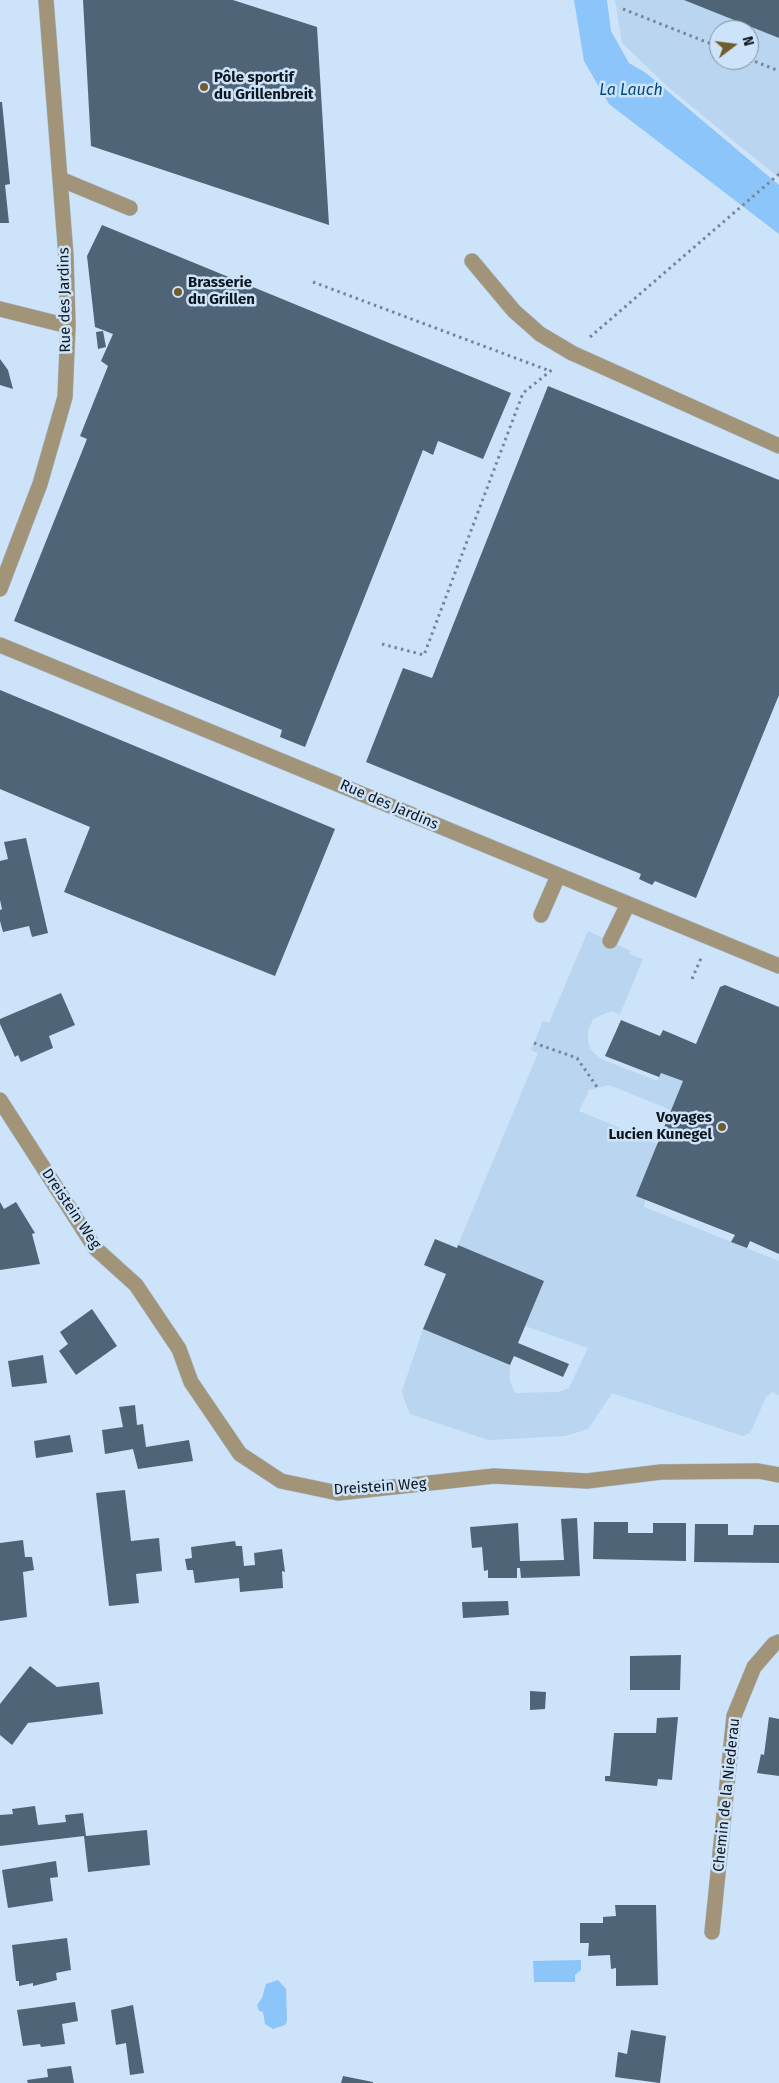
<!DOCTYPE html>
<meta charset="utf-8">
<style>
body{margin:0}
#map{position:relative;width:779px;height:2083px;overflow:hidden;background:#cce3f9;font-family:"Fira Sans",sans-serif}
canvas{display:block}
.north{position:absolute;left:709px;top:20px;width:50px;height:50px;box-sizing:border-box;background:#cce3f9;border:1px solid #8091a1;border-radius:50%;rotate:75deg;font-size:14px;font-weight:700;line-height:20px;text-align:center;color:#0e161e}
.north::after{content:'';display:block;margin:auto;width:18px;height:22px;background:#735c2c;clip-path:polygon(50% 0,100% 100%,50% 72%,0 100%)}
</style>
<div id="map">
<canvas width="779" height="2083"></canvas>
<div class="north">N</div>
</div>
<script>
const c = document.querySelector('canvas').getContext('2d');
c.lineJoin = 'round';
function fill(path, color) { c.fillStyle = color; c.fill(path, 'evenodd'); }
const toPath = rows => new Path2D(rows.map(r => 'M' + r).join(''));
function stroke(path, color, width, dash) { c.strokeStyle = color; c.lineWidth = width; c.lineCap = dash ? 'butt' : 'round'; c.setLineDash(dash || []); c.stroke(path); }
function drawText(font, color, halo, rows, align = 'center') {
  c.font = font + ' "Fira Sans",sans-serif'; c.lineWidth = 5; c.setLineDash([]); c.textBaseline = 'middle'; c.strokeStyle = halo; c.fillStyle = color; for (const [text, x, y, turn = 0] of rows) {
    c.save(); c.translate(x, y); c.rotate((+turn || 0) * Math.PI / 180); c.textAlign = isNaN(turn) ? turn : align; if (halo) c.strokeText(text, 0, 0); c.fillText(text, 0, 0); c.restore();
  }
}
fill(toPath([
 [615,0,779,0,779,178,668,87,622,43],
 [719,30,749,30,749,60,719,60],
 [588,931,631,951,629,954,643,959,620,1014,611,1011,593,1019,588,1031,588,1042,591,1050,601,1059,657,1081,661,1073,683,1081,671,1110,609,1085,589,1090,579,1111,658,1144,644,1207,779,1261,779,1395,772,1392,766,1397,750,1433,743,1436,612,1393,588,1429,565,1436,489,1440,410,1414,404,1399,402,1391,423,1329,510,1365,510,1381,515,1393,559,1392,569,1388,588,1348,525,1326,544,1281,458,1245,538,1053,531,1050,543,1021,549,1023]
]), '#b9d5ef');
fill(toPath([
 [574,0,607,0,611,31,629,63,646,73,779,185,779,234,609,104,584,61],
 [581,1960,581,1970,575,1975,575,1982,534,1982,533,1961],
 [278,1980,286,1989,287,2021,285,2025,273,2029,265,2024,263,2012,259,2011,257,2005,262,1998,266,1984]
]), '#8cc5fa');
fill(toPath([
 [83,0,233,0,317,27,329,225,91,146],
 [684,0,779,0,779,38],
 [0,102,2,102,10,184,5,185,9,223,0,223],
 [102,225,511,393,483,459,438,441,433,455,423,450,305,747,280,737,282,730,14,621,87,439,80,436,108,366,101,361,113,334,95,327,87,256],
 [103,331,106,347,98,349,96,332],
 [0,359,8,370,13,389,0,385],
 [548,386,779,480,779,695,696,898,655,881,652,885,639,879,641,874,366,762,403,668,432,678],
 [0,690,335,829,275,976,64,892,90,827,0,789],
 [26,838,48,933,32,937,29,926,3,932,0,921,0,910,2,909,0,900,0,861,8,859,4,842],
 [725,985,779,1007,779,1254,750,1241,747,1248,731,1242,735,1235,636,1196,683,1081,661,1073,659,1077,605,1056,621,1020,660,1036,663,1030,696,1044,720,987],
 [61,993,75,1025,49,1036,53,1048,21,1062,18,1055,15,1057,0,1024,0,1019],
 [0,1202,4,1209,16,1202,35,1233,32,1234,40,1264,0,1270],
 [435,1239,457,1248,458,1245,544,1281,518,1343,569,1364,563,1377,514,1356,510,1365,423,1329,446,1274,424,1265],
 [92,1309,117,1346,76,1375,59,1351,68,1344,60,1332],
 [43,1355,47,1383,12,1387,8,1361],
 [135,1405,137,1425,143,1424,146,1447,189,1440,193,1461,138,1469,133,1449,105,1454,102,1430,123,1427,119,1407],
 [70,1435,73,1452,36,1458,34,1441],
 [125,1490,131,1541,159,1538,162,1571,136,1574,139,1603,109,1606,96,1493],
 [577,1518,580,1576,521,1578,520,1568,517,1568,517,1578,488,1578,488,1570,484,1571,482,1547,472,1548,470,1527,518,1523,520,1561,564,1560,561,1519],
 [594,1522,628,1522,628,1533,653,1533,653,1523,686,1523,686,1561,593,1559],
 [695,1524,728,1524,728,1535,753,1535,754,1525,779,1525,779,1563,694,1562],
 [23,1540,25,1557,32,1557,34,1570,23,1572,27,1617,0,1621,0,1543],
 [235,1541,236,1546,242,1546,244,1566,255,1565,254,1553,282,1549,285,1572,282,1571,283,1588,240,1592,239,1578,195,1583,193,1570,187,1570,185,1559,192,1558,191,1547],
 [508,1601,509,1615,463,1618,462,1602],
 [681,1655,680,1690,630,1690,630,1656],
 [30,1666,57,1687,99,1682,103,1714,28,1723,12,1745,0,1735,0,1704],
 [530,1691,546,1692,545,1709,530,1710],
 [678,1717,672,1780,658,1779,657,1786,605,1781,605,1776,610,1776,614,1733,656,1733,657,1718],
 [769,1717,779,1719,779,1776,757,1773,761,1754,764,1755],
 [35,1806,38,1825,66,1822,65,1815,83,1813,86,1836,147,1830,150,1865,88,1872,84,1836,0,1846,0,1815,13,1814,12,1809],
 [56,1861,58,1877,50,1878,53,1901,8,1908,2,1870],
 [615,1905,656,1905,658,1985,616,1986,616,1968,611,1969,610,1955,588,1956,589,1943,580,1943,580,1923,603,1923,603,1917,616,1916],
 [67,1938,71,1970,56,1973,57,1980,33,1986,33,1983,19,1986,19,1981,16,1981,12,1945],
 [75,2002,78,2021,62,2024,65,2044,41,2047,40,2044,23,2046,17,2010],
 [133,2005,144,2073,130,2075,126,2043,116,2045,111,2010],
 [631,2030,666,2036,660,2083,615,2077,618,2052,627,2054],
 [71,2066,74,2083,28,2083,27,2080,48,2077,47,2069],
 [343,2076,373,2082,373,2083,341,2083]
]), '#506477');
const minor = toPath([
 [60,179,130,208],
 [472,261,514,311,540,334,572,353,779,446],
 [0,309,68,326],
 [0,589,40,484,65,397,68,326,66,256,46,0],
 [0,645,779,966],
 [541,915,558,876],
 [610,941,628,904],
 [0,1100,95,1248,136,1285,179,1349,191,1382,240,1454,281,1481,338,1493,494,1476,587,1481,661,1472,758,1471,779,1475],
 [712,1932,734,1716,754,1667,774,1644,779,1642]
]);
stroke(minor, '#aabed2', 16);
stroke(toPath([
 [623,9,719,47],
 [749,59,779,71],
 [313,282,550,371],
 [590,337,779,174],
 [382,644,424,655,523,393,553,369],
 [692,979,701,958],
 [534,1043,577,1058,597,1087]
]), '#768696', 3, [2.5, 4]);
stroke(minor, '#a29478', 15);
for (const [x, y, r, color] of [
 [204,87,5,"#735c2c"],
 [178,292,5,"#735c2c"],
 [722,1127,5,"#735c2c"]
]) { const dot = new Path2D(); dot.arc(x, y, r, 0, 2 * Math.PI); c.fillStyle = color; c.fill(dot); stroke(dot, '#cce3f9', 2); }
drawText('bold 15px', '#0e161e', '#cce3f9', [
 ["Pôle sportif",214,78],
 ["du Grillenbreit",214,95],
 ["Brasserie",188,283],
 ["du Grillen",188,300],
 ["Voyages",712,1118,"right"],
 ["Lucien Kunegel",712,1135,"right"]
], 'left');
drawText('15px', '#0e161e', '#cce3f9', [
 ["Rue des Jardins",65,300,-91],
 ["Rue des Jardins",389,805,23],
 ["Dreistein Weg",71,1209,56],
 ["Dreistein Weg",380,1487,-4],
 ["Chemin de la Niederau",727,1795,-84]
]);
drawText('italic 16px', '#024877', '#cce3f9', [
 ["La Lauch",631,91]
]);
</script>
